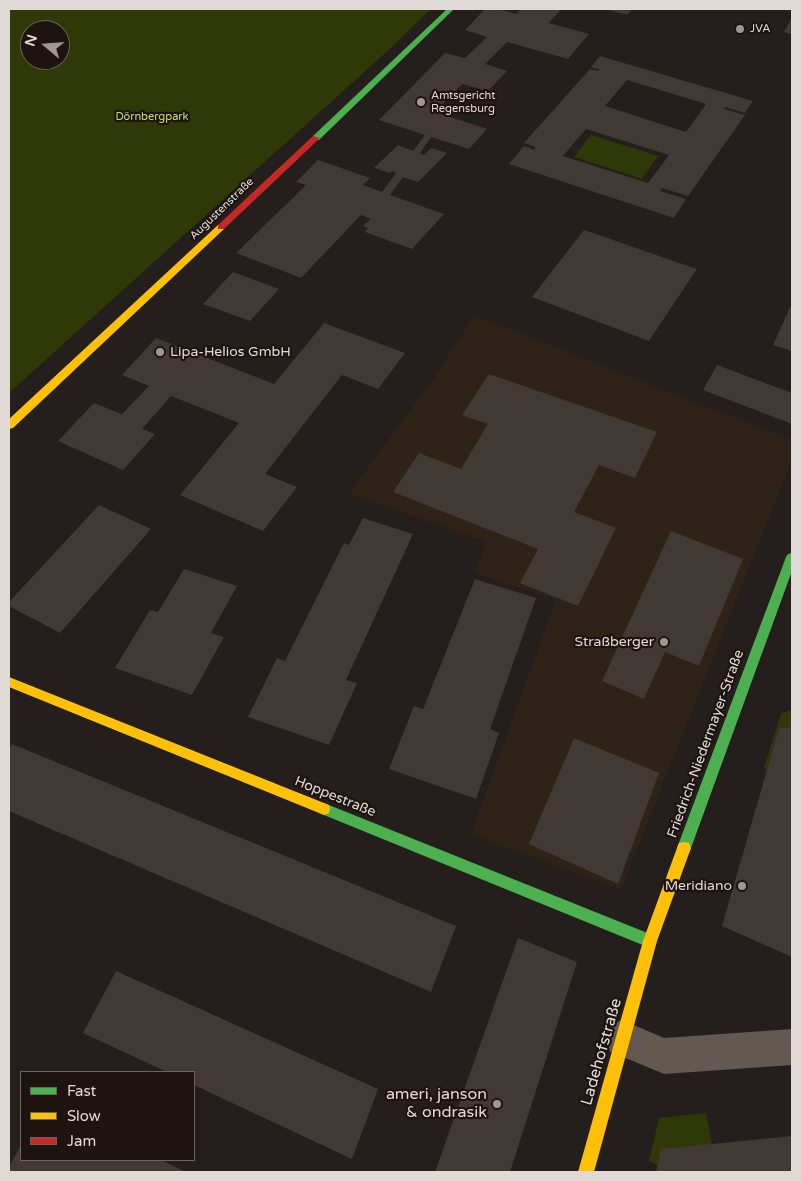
<!DOCTYPE html>
<meta charset="utf-8">
<style>
body{margin:0}
#map{position:relative;width:801px;height:1181px;overflow:hidden;background:#241e1c;font-family:"Varela Round",sans-serif}
canvas{display:block}
.frame{position:absolute;inset:0;border:10px solid #e0d9d5;pointer-events:none}
.legend{position:absolute;left:20px;top:1071px;width:175px;height:90px;box-sizing:border-box;background:#1d130f;border:1px solid #6b625e;margin:0;padding:6px 9px;list-style:none;font-size:15px;color:#e0d9d5}
.legend li{display:flex;align-items:center;gap:10px;height:25px}
.legend b{width:25px;border:1px solid #6b625e}
.north{position:absolute;left:20px;top:20px;width:50px;height:50px;box-sizing:border-box;background:#1d130f;border:1px solid #6b625e;border-radius:50%;rotate:288deg;font-size:14px;font-weight:700;line-height:20px;text-align:center;color:#e0d9d5}
.north::after{content:'';display:block;margin:auto;width:18px;height:22px;background:#9e9894;clip-path:polygon(50% 0,100% 100%,50% 72%,0 100%)}
</style>
<div id="map">
<canvas width="801" height="1181"></canvas>
<div class="frame"></div>
<ul class="legend">
<li><b style="height:6px;background:#4caf50"></b>Fast</li>
<li><b style="height:6px;background:#ffc107"></b>Slow</li>
<li><b style="height:6px;background:#c62828"></b>Jam</li>
</ul>
<div class="north">N</div>
</div>
<script>
const c = document.querySelector('canvas').getContext('2d');
c.lineJoin = 'round';
function fill(path, color) { c.fillStyle = color; c.fill(path, 'evenodd'); }
const toPath = rows => new Path2D(rows.map(r => 'M' + r).join(''));
function stroke(path, color, width, dash) { c.strokeStyle = color; c.lineWidth = width; c.lineCap = dash ? 'butt' : 'round'; c.setLineDash(dash || []); c.stroke(path); }
function drawText(font, color, halo, rows, align = 'center') {
  c.font = font + ' "Varela Round",sans-serif'; c.lineWidth = 4.5; c.setLineDash([]); c.textBaseline = 'middle'; c.strokeStyle = halo; c.fillStyle = color; for (const [text, x, y, turn = 0] of rows) {
    c.save(); c.translate(x, y); c.rotate((+turn || 0) * Math.PI / 180); c.textAlign = isNaN(turn) ? turn : align; if (halo) c.strokeText(text, 0, 0); c.fillText(text, 0, 0); c.restore();
  }
}
fill(toPath([
 [474,315,792,440,792,459,621,890,471,834,556,599,474,573,487,542,349,493,435,377]
]), '#2f2318');
fill(toPath([
 [9,9,431,9,393,46,9,393],
 [30,30,60,30,60,60,30,60],
 [591,135,658,156,642,179,574,157],
 [792,709,792,727,779,728,767,769,764,768,781,714],
 [706,1113,712,1144,658,1165,649,1161,659,1118]
]), '#2f3907');
fill(toPath([
 [485,9,498,9,516,14,521,9,561,9,549,23,589,34,568,59,507,42,485,64,507,71,488,91,462,84,435,112,487,129,469,149,431,137,420,153,424,155,431,148,447,153,418,182,403,177,390,195,444,214,412,249,365,232,368,228,363,226,371,219,361,215,301,278,236,253,306,185,296,182,318,160,370,178,363,185,382,192,396,173,392,171,390,173,374,168,398,145,413,151,425,135,379,120,445,53,465,58,487,37,465,30],
 [605,9,632,9,627,15],
 [792,15,792,34,784,32,789,23],
 [600,56,753,101,745,113,725,107,724,109,745,115,688,196,662,188,660,191,686,199,674,218,509,164,524,146,534,150,536,147,524,143,590,69,598,71,600,70,591,67],
 [627,80,706,104,686,132,605,106],
 [586,129,669,155,648,183,563,156],
 [584,230,697,269,649,341,532,297],
 [233,272,279,289,250,321,203,304],
 [792,303,792,351,773,345],
 [324,323,405,353,378,389,342,375,265,474,297,487,263,531,180,495,239,423,171,396,142,429,155,434,123,470,58,441,94,403,122,414,149,386,122,375,156,338,274,384],
 [717,365,792,393,792,424,703,390],
 [489,374,657,432,635,478,599,465,574,512,616,528,578,606,520,583,538,549,393,492,419,453,461,469,488,424,462,415],
 [99,505,151,529,60,633,9,606,9,602],
 [363,518,413,534,346,680,357,683,329,745,248,717,277,658,285,661,344,543,349,545],
 [671,531,743,559,699,666,665,652,644,699,602,681],
 [184,569,237,586,211,633,224,637,192,695,115,668,150,610,158,612],
 [475,579,536,598,490,729,499,733,476,799,389,769,414,706,423,709],
 [792,727,792,957,722,926,779,728],
 [574,738,659,773,618,884,529,844],
 [12,744,456,926,431,992,9,811,9,749],
 [518,938,577,962,510,1172,435,1172],
 [116,971,378,1089,352,1159,194,1085,194,1072,167,1072,83,1033],
 [792,1136,792,1172,656,1172,661,1149],
 [21,1145,21,1160,161,1160,186,1172,9,1172,9,1167]
]), '#403934');
fill(toPath([
 [622,1020,664,1038,792,1029,792,1065,664,1074,609,1051,604,1038,609,1025,622,1020]
]), '#645852');
fill(toPath([
 [447,9,454,9,319,140,313,140,313,136,447,9],
 [792,553,792,571,691,848,689,853,684,854,679,853,677,848,786,557,788,554,792,553],
 [324,803,655,936,657,941,655,946,650,948,319,813,318,809,319,805,324,803]
]), '#4caf50');
fill(toPath([
 [221,224,224,225,224,229,13,428,9,429,9,419,218,225,221,224],
 [9,677,329,805,330,809,329,813,324,815,9,687,9,677],
 [684,842,689,843,691,848,657,941,594,1172,578,1172,643,941,677,848,679,843,684,842]
]), '#ffc107');
fill(toPath([
 [313,136,320,138,224,229,218,229,218,225,313,136]
]), '#c62828');
for (const [x, y, r, color] of [
 [740,29,5,"#9e9894"],
 [421,102,5,"#9e9894"],
 [160,352,5,"#9e9894"],
 [664,642,5,"#9e9894"],
 [742,886,5,"#9e9894"],
 [497,1104,5,"#9e9894"]
]) { const dot = new Path2D(); dot.arc(x, y, r, 0, 2 * Math.PI); c.fillStyle = color; c.fill(dot); stroke(dot, '#1d130f', 2); }
drawText('11px', '#e0d9d5', '#1d130f', [
 ["JVA",750,29],
 ["Amtsgericht",431,96],
 ["Regensburg",431,109]
], 'left');
drawText('11px', '#c1e262', '#1d130f', [
 ["Dörnbergpark",152,117]
]);
drawText('11px', '#e0d9d5', '#1d130f', [
 ["Augustenstraße",222,209,-44]
]);
drawText('14px', '#e0d9d5', '#1d130f', [
 ["Lipa-Helios GmbH",170,352,"left"],
 ["Straßberger",654,642],
 ["Meridiano",732,886]
], 'right');
drawText('14px', '#e0d9d5', '#1d130f', [
 ["Friedrich-Niedermayer-Straße",706,744,-70],
 ["Hoppestraße",335,797,22]
]);
drawText('16px', '#e0d9d5', '#1d130f', [
 ["Ladehofstraße",602,1052,-74]
]);
drawText('16px', '#e0d9d5', '#1d130f', [
 ["ameri, janson",487,1095],
 ["& ondrasik",487,1113]
], 'right');
</script>
